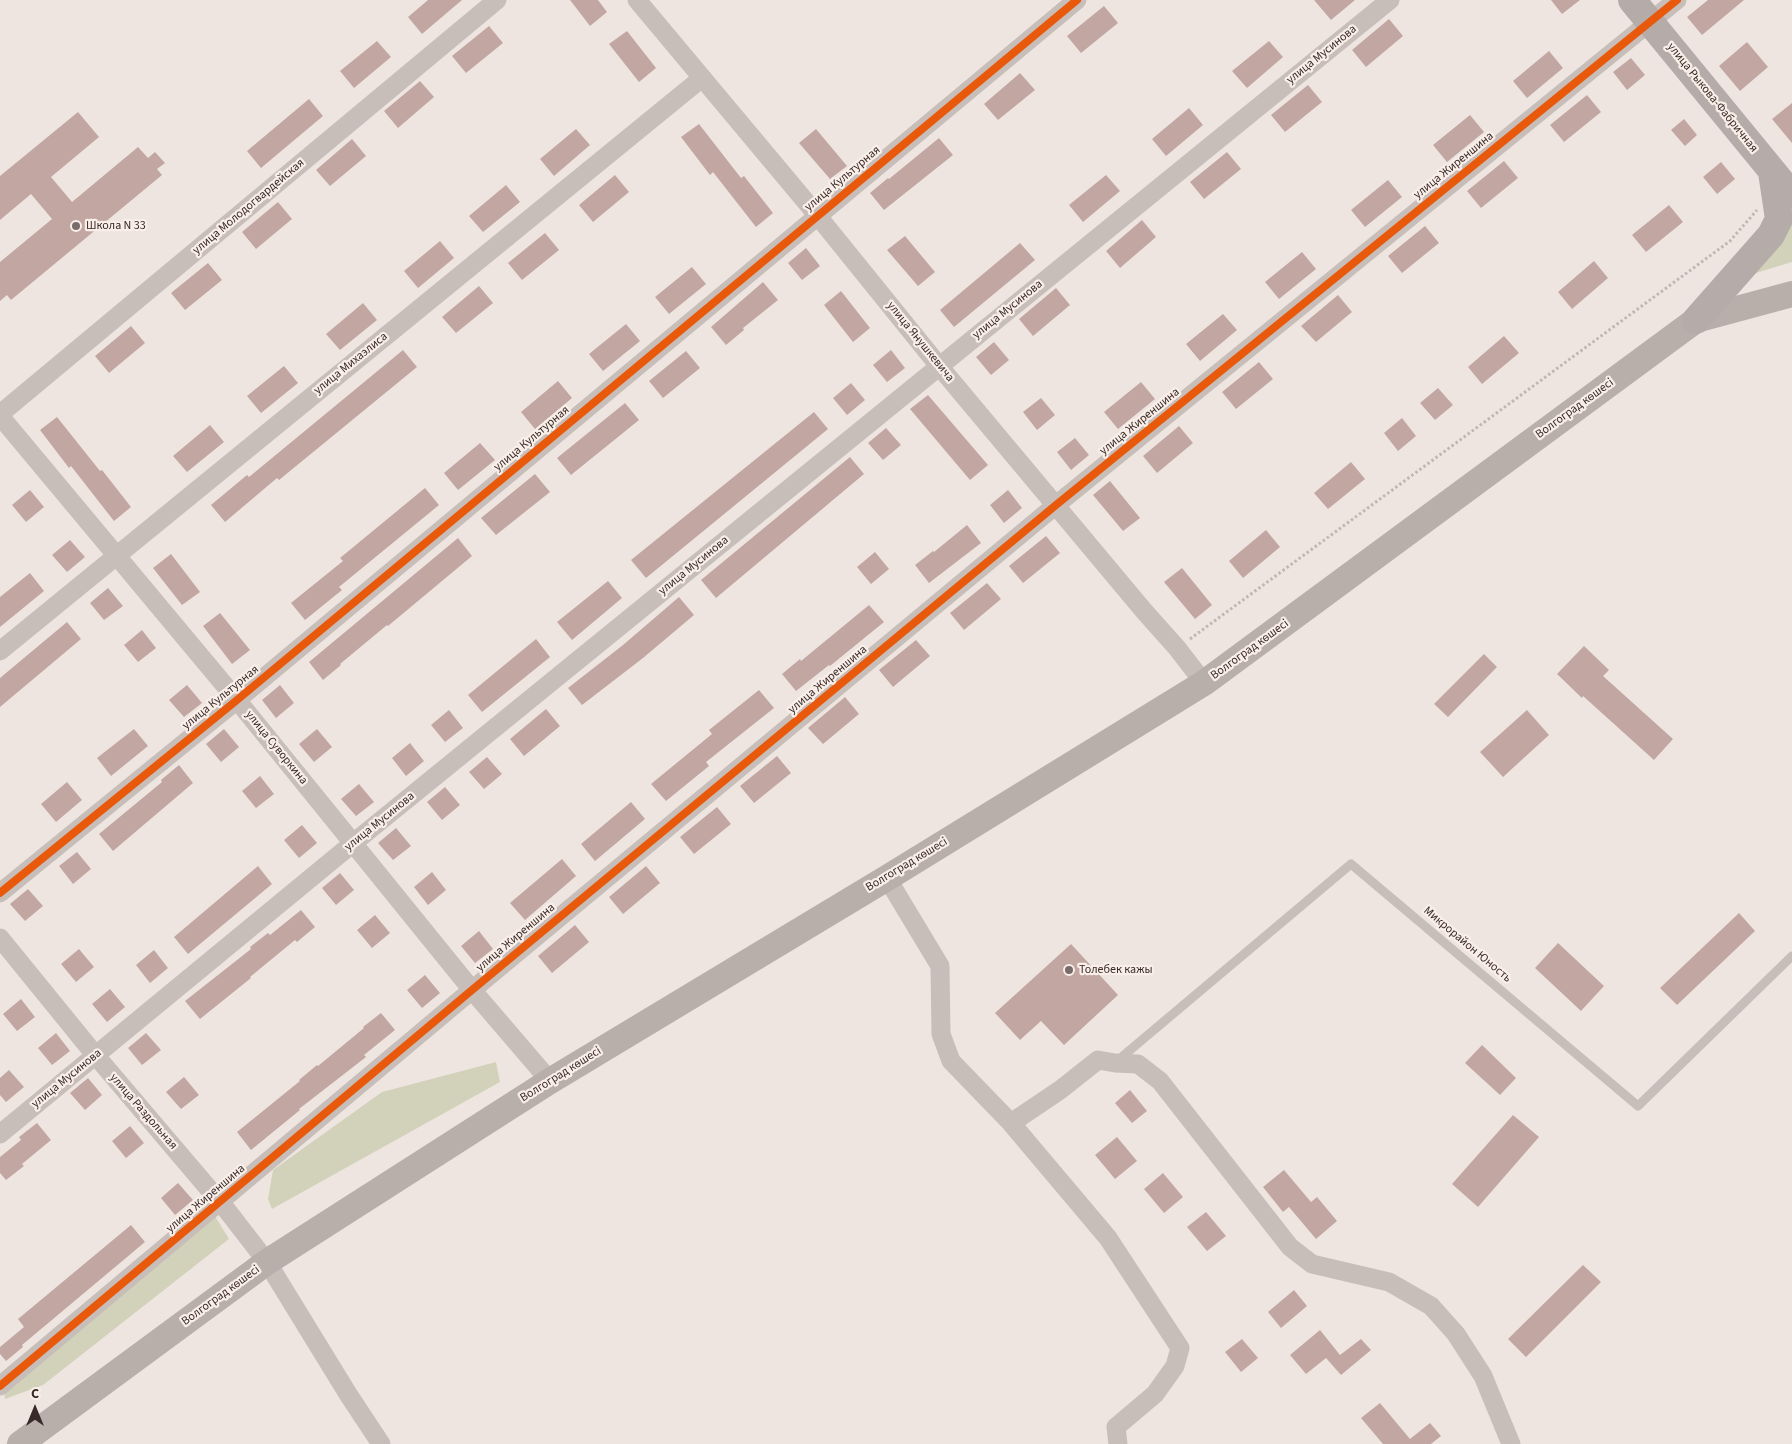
<!DOCTYPE html>
<meta charset="utf-8">
<style>
body{margin:0}
#map{position:relative;width:1792px;height:1444px;overflow:hidden;background:#eee5e1;font-family:"Source Sans 3",sans-serif}
canvas{display:block}
.north{position:absolute;left:10px;top:1384px;width:50px;height:50px;-webkit-text-stroke:4px #faefe8;paint-order:stroke;rotate:0deg;font-size:14px;font-weight:700;line-height:20px;text-align:center;color:#382a28}
.north::after{content:'';display:block;margin:auto;width:18px;height:22px;background:#382a28;clip-path:polygon(50% 0,100% 100%,50% 72%,0 100%)}
</style>
<div id="map">
<canvas width="1792" height="1444"></canvas>
<div class="north">С</div>
</div>
<script>
const c = document.querySelector('canvas').getContext('2d');
c.lineJoin = 'round';
function fill(path, color) { c.fillStyle = color; c.fill(path, 'evenodd'); }
const toPath = rows => new Path2D(rows.map(r => 'M' + r).join(''));
function stroke(path, color, width, dash) { c.strokeStyle = color; c.lineWidth = width; c.lineCap = dash ? 'butt' : 'round'; c.setLineDash(dash || []); c.stroke(path); }
function drawText(font, color, halo, rows, align = 'center') {
  c.font = font + ' "Source Sans 3",sans-serif'; c.lineWidth = 4.5; c.setLineDash([]); c.textBaseline = 'middle'; c.strokeStyle = halo; c.fillStyle = color; for (const [text, x, y, turn = 0] of rows) {
    c.save(); c.translate(x, y); c.rotate((+turn || 0) * Math.PI / 180); c.textAlign = isNaN(turn) ? turn : align; if (halo) c.strokeText(text, 0, 0); c.fillText(text, 0, 0); c.restore();
  }
}
fill(toPath([
 [1792,216,1792,262,1743,277],
 [496,1062,500,1082,272,1209,268,1199,273,1170,382,1092],
 [213,1213,229,1239,43,1385,5,1399,4,1387]
]), '#d2d2ba');
fill(toPath([
 [428,0,462,0,422,34,408,17],
 [570,0,598,0,607,12,590,26],
 [1314,0,1355,0,1331,20],
 [1551,0,1580,0,1562,14],
 [1708,0,1744,0,1702,35,1687,17],
 [1104,6,1118,23,1081,53,1067,36],
 [1389,19,1403,36,1366,67,1352,50],
 [489,26,503,43,466,73,452,56],
 [627,31,656,68,639,82,609,44],
 [377,41,391,57,354,88,340,71],
 [1269,41,1283,57,1247,88,1232,71],
 [1747,42,1768,67,1740,91,1719,66],
 [1549,51,1563,68,1527,98,1513,81],
 [1631,58,1645,75,1627,90,1613,72],
 [1020,73,1035,90,998,120,984,104],
 [420,81,434,97,398,128,384,111],
 [1308,85,1322,102,1285,132,1271,115],
 [1587,95,1601,112,1564,142,1550,125],
 [309,99,323,116,261,168,247,151],
 [1792,103,1792,143,1772,119],
 [1189,108,1203,125,1166,156,1152,139],
 [78,112,99,137,51,177,72,202,138,147,148,158,155,152,165,163,157,169,162,175,11,300,7,295,0,301,0,262,52,219,31,194,0,220,0,176],
 [1470,115,1484,132,1447,162,1433,145],
 [1684,119,1697,135,1685,146,1671,130],
 [699,124,741,178,744,176,773,213,756,227,713,172,710,175,681,137],
 [576,129,590,145,554,176,540,159],
 [816,129,847,166,830,179,799,143],
 [939,138,953,155,884,210,870,193,888,178,889,179],
 [352,139,366,156,330,186,316,170],
 [1227,152,1241,169,1204,199,1190,182],
 [1504,161,1518,178,1481,208,1467,191],
 [1721,162,1735,179,1717,194,1703,177],
 [615,175,629,192,593,222,579,205],
 [1106,175,1120,191,1083,222,1069,205],
 [1388,180,1402,197,1365,227,1351,210],
 [506,185,520,202,483,232,469,216],
 [278,202,292,219,256,249,242,232],
 [1669,205,1683,222,1646,252,1632,235],
 [1142,220,1156,237,1120,268,1106,251],
 [1425,226,1439,243,1402,273,1388,256],
 [545,233,559,250,522,280,508,263],
 [905,236,935,272,918,286,887,250],
 [440,241,454,258,418,288,404,271],
 [1020,243,1035,260,954,327,940,310],
 [806,248,820,266,802,280,788,263],
 [1302,252,1316,269,1279,299,1265,282],
 [1594,261,1608,278,1572,309,1558,292],
 [208,263,222,280,185,310,171,293],
 [692,267,706,284,669,314,655,297],
 [763,282,778,300,743,328,744,330,726,345,711,327],
 [479,286,493,303,456,333,442,317],
 [1056,288,1070,305,1033,336,1019,319],
 [841,291,870,328,853,342,824,305],
 [1338,295,1352,312,1316,342,1301,326],
 [363,303,377,320,340,350,326,334],
 [1223,314,1237,330,1200,361,1186,344],
 [626,324,640,341,603,371,589,354],
 [131,326,145,343,109,373,95,356],
 [1504,336,1519,353,1482,384,1468,367],
 [994,342,1009,360,991,375,976,357],
 [403,350,417,367,279,480,277,478,225,522,211,505,247,475,249,477],
 [891,350,905,368,887,382,873,365],
 [686,351,700,368,663,398,649,381],
 [1259,362,1273,379,1236,409,1222,392],
 [284,366,298,383,261,413,247,396],
 [558,381,572,398,535,429,521,412],
 [1141,382,1155,399,1118,429,1104,412],
 [851,383,865,400,847,415,833,398],
 [1438,388,1453,405,1435,420,1420,403],
 [928,395,988,465,970,480,910,409],
 [1041,398,1055,415,1037,430,1023,412],
 [625,403,639,420,571,475,557,458],
 [814,412,828,429,646,578,631,560],
 [57,417,100,471,102,470,131,507,114,521,71,466,69,468,40,430],
 [1402,418,1416,436,1398,451,1384,433],
 [210,425,224,442,187,472,173,456],
 [1179,426,1193,443,1157,473,1143,456],
 [886,428,901,445,883,460,868,443],
 [1075,438,1089,455,1071,470,1057,452],
 [480,443,495,460,458,490,444,473],
 [850,457,864,474,716,598,701,580],
 [1351,462,1365,479,1328,509,1314,493],
 [535,474,550,492,496,535,481,518],
 [1110,481,1140,518,1123,531,1093,495],
 [425,488,439,505,339,587,342,590,305,620,291,603,343,561,340,558],
 [30,490,44,507,26,522,12,505],
 [1008,490,1022,508,1004,523,990,505],
 [967,525,981,543,929,583,915,565,933,551,934,552],
 [1266,530,1280,547,1243,578,1229,561],
 [1046,536,1060,553,1023,583,1009,566],
 [458,538,472,556,388,626,387,625,340,664,341,665,323,680,309,662],
 [70,540,85,557,67,572,52,555],
 [875,552,889,569,871,584,857,567],
 [171,554,200,592,182,605,153,568],
 [1182,568,1212,605,1195,619,1164,582],
 [30,573,44,591,0,627,0,597],
 [608,581,622,598,572,640,557,622],
 [987,583,1001,599,964,630,950,613],
 [108,588,123,606,104,620,90,603],
 [679,597,694,615,643,658,582,705,568,688,623,645],
 [869,605,884,622,830,666,829,665,796,691,782,674,800,659,801,661],
 [220,613,250,650,232,664,203,626],
 [67,622,81,639,0,707,0,678],
 [142,630,156,648,138,662,124,645],
 [536,639,550,657,482,712,468,695],
 [916,640,930,656,893,687,879,670],
 [1584,646,1609,670,1603,676,1673,739,1654,760,1583,696,1582,698,1557,674],
 [1484,654,1497,667,1448,717,1434,704],
 [187,685,202,703,184,717,169,700],
 [280,685,294,703,276,718,262,700],
 [759,690,774,708,706,762,709,766,666,801,651,784,712,734,709,730],
 [845,697,859,714,823,744,808,728],
 [546,709,560,726,524,756,510,739],
 [449,710,463,728,445,742,431,725],
 [1527,710,1549,735,1503,777,1480,752],
 [134,729,148,746,111,776,97,758],
 [224,729,239,747,221,762,206,744],
 [317,729,332,747,314,762,299,744],
 [410,743,424,761,406,776,392,758],
 [777,756,791,773,754,803,740,786],
 [487,757,502,774,484,789,469,772],
 [179,765,193,783,113,851,99,834,162,782,161,780],
 [260,776,274,794,256,808,242,791],
 [67,782,82,800,56,822,41,804],
 [359,784,374,802,356,816,341,799],
 [445,787,460,805,442,820,427,802],
 [631,802,645,819,595,861,581,844],
 [717,807,731,824,694,854,680,837],
 [302,825,317,843,299,858,284,840],
 [396,828,411,846,393,860,378,843],
 [77,852,91,869,73,884,59,866],
 [562,859,576,876,525,920,510,903],
 [258,866,272,884,188,954,174,937],
 [646,866,660,883,623,914,609,897],
 [432,872,446,890,428,905,414,887],
 [340,873,354,890,336,905,322,888],
 [28,889,43,906,25,921,10,904],
 [301,910,315,927,297,942,295,940,250,977,251,978,200,1019,185,1001,251,949,250,947,268,933,270,935],
 [1739,913,1755,931,1677,1005,1660,988],
 [375,915,390,933,372,948,357,930],
 [575,925,589,942,552,973,538,956],
 [479,931,493,949,475,963,461,946],
 [1558,943,1604,986,1581,1011,1535,968],
 [1071,944,1118,995,1064,1045,1041,1021,1020,1040,995,1013],
 [79,949,94,967,76,982,61,964],
 [154,950,168,968,150,983,136,965],
 [425,975,440,993,422,1008,407,990],
 [110,989,125,1007,107,1022,92,1004],
 [21,999,35,1017,17,1031,3,1014],
 [381,1013,395,1030,364,1055,366,1057,299,1109,300,1110,251,1150,237,1132,300,1081,299,1080,317,1065,318,1066,364,1028,363,1027],
 [56,1033,70,1051,52,1065,38,1048],
 [146,1033,161,1050,142,1065,128,1048],
 [1482,1045,1516,1078,1500,1095,1465,1063],
 [9,1070,24,1087,6,1102,0,1095,0,1078],
 [184,1077,199,1095,181,1109,166,1092],
 [88,1078,102,1095,85,1110,70,1093],
 [1130,1090,1147,1111,1132,1123,1115,1103],
 [1513,1115,1539,1137,1478,1207,1452,1184],
 [37,1123,51,1140,22,1164,24,1166,6,1180,0,1173,0,1157,21,1140,19,1137],
 [130,1126,144,1143,126,1158,112,1141],
 [1117,1137,1137,1161,1115,1179,1095,1155],
 [1284,1170,1311,1202,1317,1197,1337,1221,1316,1239,1289,1207,1283,1212,1263,1187],
 [1163,1173,1183,1197,1164,1213,1144,1189],
 [178,1183,193,1200,175,1215,161,1198],
 [1206,1212,1226,1236,1207,1251,1187,1227],
 [131,1225,145,1242,22,1345,23,1347,6,1361,0,1354,0,1347,24,1327,18,1319],
 [1583,1265,1601,1282,1526,1357,1508,1339],
 [1294,1290,1307,1306,1281,1328,1268,1312],
 [1320,1330,1340,1355,1361,1339,1371,1350,1341,1375,1326,1358,1306,1374,1290,1355],
 [1242,1339,1258,1358,1241,1372,1225,1352],
 [1380,1403,1410,1439,1430,1423,1441,1436,1431,1444,1383,1444,1361,1418]
]), '#c2a6a2');
stroke(toPath([
 [1190,639,1730,241,1757,210]
]), '#c0b6b2', 3, [2.5, 2.5]);
stroke(toPath([
 [1117,1061,1351,864,1638,1106,1792,956]
]), '#c7beba', 9);
stroke(toPath([
 [637,0,817,215,939,366,1144,611,1177,648,1204,683],
 [0,414,497,0],
 [0,416,237,700,472,990,550,1081],
 [0,651,702,78],
 [887,878,940,966,941,1034,951,1061,1011,1123,1060,1090,1098,1060,1115,1063,1138,1064,1160,1081,1290,1247,1312,1264,1389,1282,1431,1306,1456,1334,1483,1376,1511,1444],
 [0,893,237,700,1077,0],
 [0,938,96,1056,226,1209,267,1262,348,1394,381,1444],
 [1011,1123,1108,1238,1180,1348,1175,1366,1155,1394,1116,1427,1118,1444],
 [0,1134,352,844,1390,0],
 [0,1386,472,990,1056,505,1677,0]
]), '#c7beba', 19);
stroke(toPath([
 [20,1444,267,1262,550,1081,887,878,1204,683,1696,320,1792,294]
]), '#b8aeaa', 26);
stroke(toPath([
 [1632,0,1792,195],
 [1696,320,1771,235,1779,219,1772,172]
]), '#b5aca9', 28);
stroke(toPath([
 [0,893,237,700,1077,0],
 [0,1386,472,990,1056,505,1677,0]
]), '#e8590c', 8);
for (const [x, y, r, color] of [
 [76,226,5,"#786b69"],
 [1069,970,5,"#786b69"]
]) { const dot = new Path2D(); dot.arc(x, y, r, 0, 2 * Math.PI); c.fillStyle = color; c.fill(dot); stroke(dot, '#faefe8', 2); }
drawText('12px', '#382a28', '#faefe8', [
 ["улица Мусинова",1322,55,-39],
 ["улица Рыкова-Фабричная",1712,98,51],
 ["улица Жиреншина",1454,166,-39],
 ["улица Культурная",843,179,-40],
 ["улица Молодогвардейская",249,207,-40],
 ["улица Мусинова",1008,310,-39],
 ["улица Янушкевича",920,342,51],
 ["улица Михаэлиса",351,364,-39],
 ["Волгоград көшесі",1575,409,-36],
 ["улица Жиреншина",1140,422,-39],
 ["улица Культурная",532,439,-40],
 ["улица Мусинова",694,566,-39],
 ["Волгоград көшесі",1250,650,-36],
 ["улица Жиреншина",828,680,-40],
 ["улица Культурная",221,698,-39],
 ["улица Суворкина",276,748,51],
 ["улица Мусинова",380,822,-39],
 ["Волгоград көшесі",907,865,-31],
 ["улица Жиреншина",516,938,-40],
 ["Микрорайон Юность",1467,945,40],
 ["Волгоград көшесі",561,1075,-32],
 ["улица Мусинова",67,1079,-39],
 ["улица Раздольная",143,1112,49],
 ["улица Жиреншина",206,1199,-40],
 ["Волгоград көшесі",221,1296,-36]
]);
drawText('12px', '#382a28', '#faefe8', [
 ["Школа N 33",86,226],
 ["Толебек кажы",1079,970]
], 'left');
</script>
